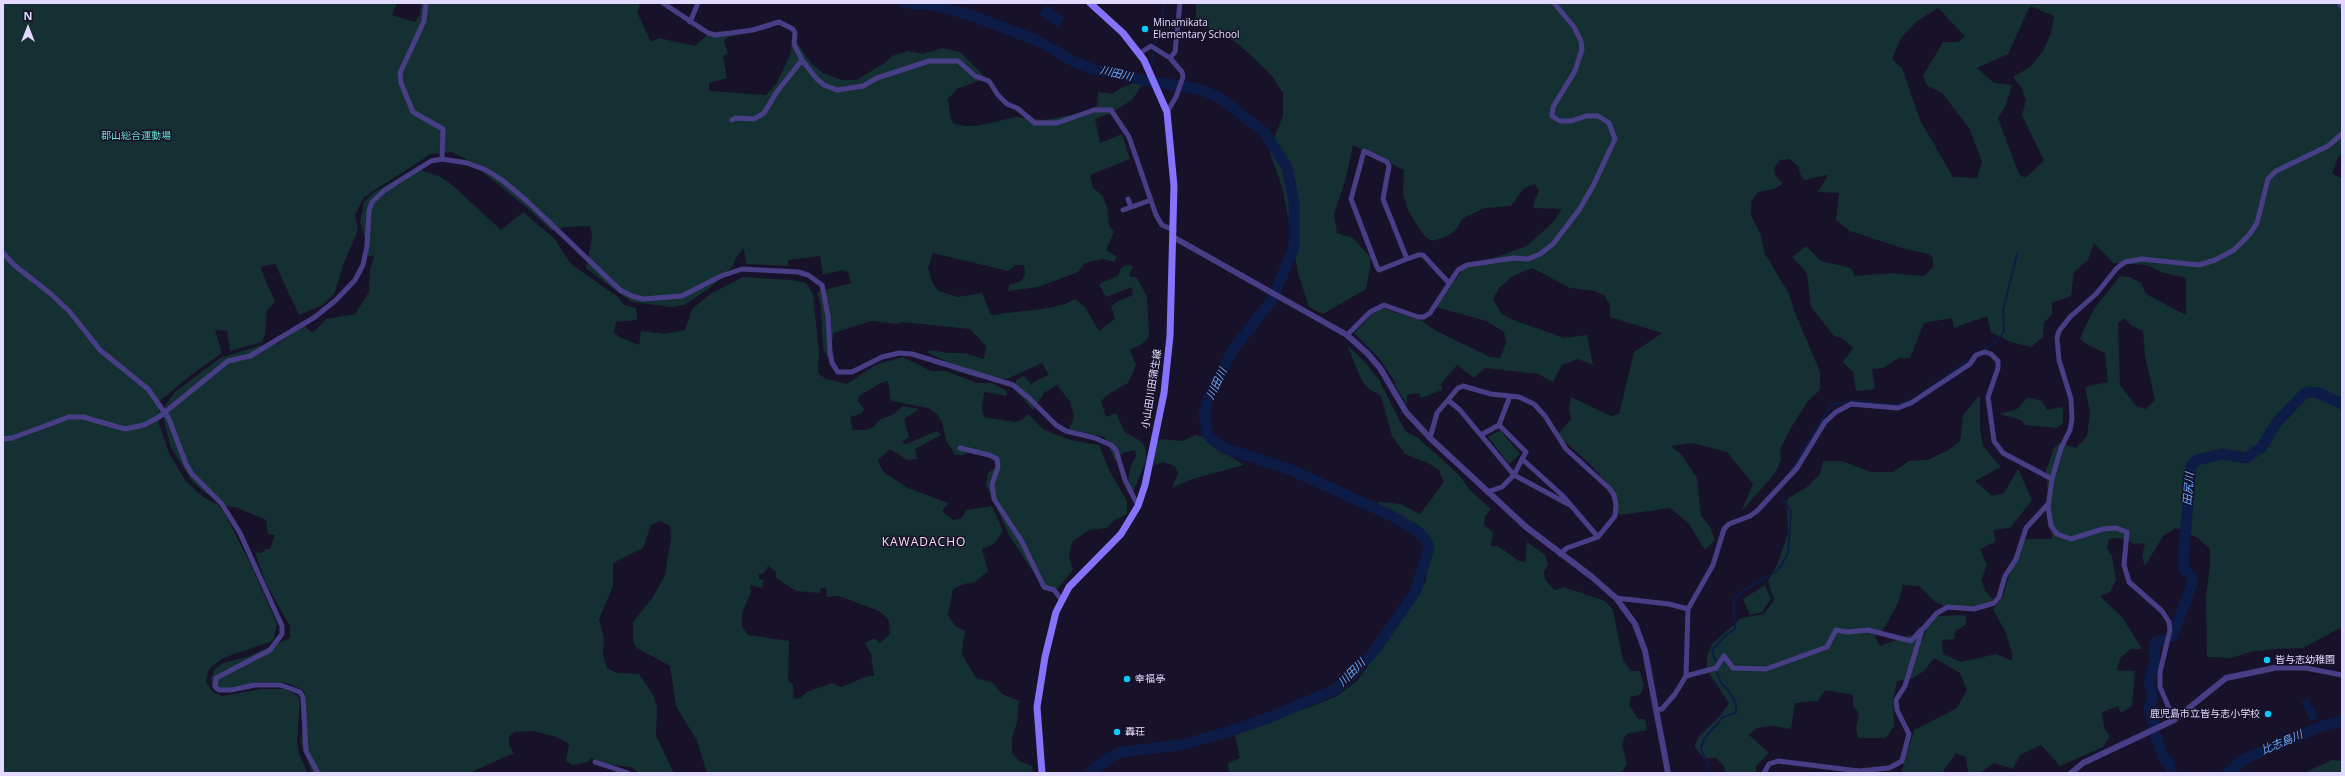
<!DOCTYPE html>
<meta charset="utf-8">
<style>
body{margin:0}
#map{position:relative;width:2345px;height:776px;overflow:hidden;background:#171129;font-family:"Open Sans",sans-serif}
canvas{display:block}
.frame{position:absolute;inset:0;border:4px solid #e2dafe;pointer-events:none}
.north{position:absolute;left:8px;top:8px;width:40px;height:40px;-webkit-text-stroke:3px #171129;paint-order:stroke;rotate:0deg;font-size:11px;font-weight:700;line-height:16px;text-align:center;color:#e2dafe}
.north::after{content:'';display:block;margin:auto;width:14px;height:18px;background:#e2dafe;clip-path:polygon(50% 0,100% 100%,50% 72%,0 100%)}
</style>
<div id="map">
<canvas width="2345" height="776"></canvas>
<div class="frame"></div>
<div class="north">N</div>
</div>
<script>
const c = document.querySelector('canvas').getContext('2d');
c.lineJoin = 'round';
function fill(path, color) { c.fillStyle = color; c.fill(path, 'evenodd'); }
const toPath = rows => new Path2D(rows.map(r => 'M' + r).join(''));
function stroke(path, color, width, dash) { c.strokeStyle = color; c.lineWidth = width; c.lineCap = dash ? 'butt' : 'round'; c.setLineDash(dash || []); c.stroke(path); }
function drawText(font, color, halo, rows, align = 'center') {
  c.font = font + ' "Open Sans","Noto Sans JP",sans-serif'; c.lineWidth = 3; c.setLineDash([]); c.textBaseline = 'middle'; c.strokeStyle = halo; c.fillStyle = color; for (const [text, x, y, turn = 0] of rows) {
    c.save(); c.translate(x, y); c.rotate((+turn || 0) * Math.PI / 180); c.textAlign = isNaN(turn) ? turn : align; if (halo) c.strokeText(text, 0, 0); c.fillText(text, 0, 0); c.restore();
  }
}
fill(toPath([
 [3,3,397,3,392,15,415,22,420,15,421,3,640,3,637,12,651,42,659,38,695,46,711,32,725,31,736,35,728,37,724,42,728,53,723,56,727,78,709,83,709,91,766,95,776,84,790,55,793,37,811,63,823,73,842,80,856,80,885,63,892,56,908,51,923,54,942,48,960,52,986,78,957,89,948,99,951,119,954,124,966,126,977,126,1016,117,1044,120,1091,111,1097,106,1098,92,1112,94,1119,89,1136,82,1142,85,1132,100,1109,114,1095,119,1100,143,1122,134,1130,159,1090,175,1093,188,1102,195,1107,207,1109,226,1114,232,1106,250,1117,257,1114,262,1103,259,1085,263,1078,272,1038,287,1008,291,1009,285,1021,281,1025,274,1024,265,1015,265,1008,271,933,253,928,268,933,284,939,291,958,297,982,293,991,315,1049,308,1065,304,1075,299,1085,307,1099,331,1115,319,1111,306,1118,301,1133,295,1132,287,1106,297,1099,284,1118,276,1121,268,1126,265,1133,266,1129,276,1137,278,1147,297,1149,337,1142,344,1130,350,1136,365,1128,383,1110,393,1101,401,1106,417,1116,413,1125,432,1142,442,1146,450,1146,461,1131,496,1126,490,1131,466,1136,455,1135,450,1123,453,1115,461,1105,437,1069,429,1074,416,1070,402,1057,385,1044,393,1033,410,1016,391,1016,380,1024,376,1031,384,1039,379,1049,375,1042,363,1007,379,979,378,952,370,952,364,926,352,930,350,948,353,965,353,984,359,986,346,970,329,903,322,897,324,871,321,834,333,828,359,823,348,821,307,817,292,851,283,848,272,842,270,823,275,820,256,788,260,788,266,746,264,744,248,736,258,732,267,710,288,684,305,672,307,631,302,586,268,592,237,590,226,565,227,552,231,525,206,466,159,452,152,431,154,364,197,355,215,358,230,344,263,334,294,323,305,299,315,275,264,260,267,275,302,267,310,265,334,262,342,230,351,227,331,215,330,222,353,191,375,160,401,159,424,169,453,185,480,203,497,217,504,224,512,252,567,277,624,273,641,223,658,209,669,206,682,213,692,223,696,262,689,284,689,297,695,300,700,297,742,299,754,308,773,3,773],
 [1196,3,2342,3,2342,153,2338,158,2332,173,2342,179,2342,627,2303,648,2274,649,2249,652,2232,658,2207,657,2206,597,2210,566,2210,549,2198,538,2176,528,2163,536,2145,566,2142,557,2145,543,2134,544,2120,538,2109,539,2107,548,2112,556,2116,580,2110,592,2100,596,2122,617,2142,649,2131,649,2120,658,2117,670,2135,671,2132,706,2121,713,2118,706,2102,712,2104,728,2110,736,2103,747,2060,766,2041,745,2020,755,2013,769,1994,763,1980,773,1968,773,1966,757,1956,753,1942,773,1901,773,1914,730,1957,708,1967,690,1960,673,1934,658,1924,671,1911,679,1897,681,1893,700,1894,726,1886,738,1858,738,1856,728,1859,714,1853,705,1853,695,1825,690,1818,701,1795,703,1791,729,1773,726,1757,728,1749,735,1769,753,1756,766,1756,773,1726,773,1723,765,1716,758,1704,758,1694,746,1700,735,1720,716,1729,703,1707,670,1707,657,1712,644,1741,618,1764,614,1774,600,1768,581,1778,563,1788,533,1787,499,1807,487,1820,474,1823,461,1842,461,1871,472,1893,472,1909,461,1927,460,1949,450,1960,441,1963,415,1980,395,1980,428,1983,446,2001,467,1975,481,1992,496,2004,493,2018,469,2032,500,2010,528,1993,530,1996,541,1980,549,1987,565,1981,580,1986,592,1994,600,1969,608,1950,608,1935,602,1919,586,1903,585,1898,603,1882,632,1874,635,1880,646,1910,635,1922,641,1927,627,1937,616,1966,615,1966,625,1956,630,1954,639,1942,640,1943,654,1961,662,1996,654,2012,661,2012,652,2005,631,1993,609,2003,596,2020,539,2052,539,2046,470,2054,448,2059,443,2076,448,2087,436,2090,412,2085,387,2108,382,2105,353,2088,345,2080,339,2085,327,2094,309,2120,276,2130,277,2141,283,2146,294,2186,315,2186,278,2161,272,2147,265,2113,263,2094,243,2088,260,2074,272,2071,296,2052,303,2052,314,2044,323,2043,337,2031,347,2011,342,1991,332,1987,316,1954,328,1952,318,1924,323,1910,358,1899,358,1883,368,1872,369,1875,389,1856,391,1853,372,1843,362,1853,348,1842,338,1834,336,1811,307,1807,273,1792,257,1806,246,1821,261,1851,268,1855,276,1892,273,1924,276,1933,267,1933,258,1929,254,1905,249,1850,231,1836,220,1839,193,1818,192,1828,175,1804,180,1801,176,1798,166,1789,159,1780,160,1774,168,1775,175,1783,184,1774,189,1758,192,1751,202,1751,215,1761,235,1764,252,1788,292,1796,315,1820,372,1820,390,1807,402,1791,428,1780,449,1781,460,1776,472,1741,512,1753,484,1727,452,1692,443,1671,446,1682,455,1697,478,1701,516,1710,527,1715,540,1705,550,1689,524,1670,508,1620,515,1616,512,1608,484,1591,465,1557,435,1571,419,1569,410,1571,397,1611,416,1619,414,1634,352,1662,333,1610,317,1610,305,1605,296,1595,291,1570,288,1532,268,1513,276,1499,288,1493,299,1502,314,1511,319,1564,338,1587,335,1593,365,1578,359,1562,365,1553,382,1538,374,1485,368,1474,378,1457,365,1441,384,1442,390,1421,398,1419,393,1407,395,1407,405,1394,384,1396,383,1378,357,1354,333,1372,314,1383,308,1422,321,1435,330,1490,357,1500,358,1506,343,1504,332,1486,321,1436,307,1463,269,1527,246,1553,222,1562,209,1533,208,1535,199,1539,191,1535,184,1524,188,1511,206,1485,208,1463,218,1455,231,1445,237,1432,241,1424,236,1409,212,1403,194,1404,170,1353,145,1346,178,1334,214,1337,233,1353,238,1370,257,1370,269,1366,289,1323,314,1309,307,1298,273,1283,190,1269,150,1283,116,1283,93,1272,76,1244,49,1222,32,1196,25],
 [2030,6,2054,16,2051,33,2043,51,2030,67,2013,77,2022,88,2026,100,2022,115,2044,161,2025,178,2019,174,1998,118,2006,105,2012,85,1994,83,1977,68,2008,54],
 [1938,8,1965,36,1958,42,1943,42,1923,76,1927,86,1942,93,1969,128,1982,162,1977,178,1953,177,1920,120,1902,68,1892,59,1901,38,1917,21],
 [2124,318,2132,326,2143,331,2145,356,2155,400,2146,409,2136,406,2120,385,2118,323],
 [420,165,423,171,439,176,450,183,501,230,523,212,554,238,571,264,618,297,624,305,636,308,637,320,616,322,614,332,619,337,639,345,641,331,664,334,685,330,692,309,710,294,743,277,792,280,806,283,813,294,819,352,818,373,826,379,847,384,877,364,903,357,931,371,946,371,977,383,992,383,1007,391,1006,396,984,392,982,409,984,417,1015,422,1022,420,1028,414,1044,430,1071,440,1099,445,1110,472,1127,501,1127,514,1113,521,1107,528,1089,530,1072,542,1069,556,1073,570,1054,593,1041,582,1029,566,1008,533,986,485,988,473,998,466,998,459,972,450,963,455,955,455,946,440,942,422,937,414,928,408,891,401,888,381,881,383,859,396,858,401,864,409,861,414,850,417,853,430,867,430,874,427,879,420,894,414,903,406,919,409,904,419,909,437,901,442,906,444,937,431,941,435,915,449,917,459,907,460,890,449,878,460,880,466,885,473,908,488,948,503,942,511,953,520,962,518,966,510,992,506,1003,531,994,544,982,549,988,571,975,582,964,584,953,589,948,615,956,627,966,631,963,641,962,654,976,678,993,683,1002,694,1019,701,1017,723,1012,737,1012,753,1019,761,1032,766,1033,773,707,773,697,741,676,706,670,666,637,648,633,641,633,622,653,597,665,575,671,538,670,526,660,521,651,525,643,548,613,563,613,586,599,619,604,638,603,654,607,668,618,673,639,674,653,695,657,707,656,736,674,773,639,773,631,767,605,764,591,758,588,762,573,765,566,761,569,744,557,737,533,731,514,732,509,737,509,746,514,753,469,773,312,773,301,743,306,697,303,690,289,684,278,682,256,682,226,692,222,692,212,686,211,679,214,670,223,663,247,657,290,638,290,626,266,584,255,552,261,553,266,549,270,549,275,535,268,534,266,520,236,507,229,507,204,492,192,481,171,448,164,420,165,406,175,392,220,358,262,345,277,344,304,326,313,333,326,319,355,314,369,292,370,270,374,256,368,256,368,249,360,222,364,202,373,193],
 [768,566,776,572,776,578,796,591,820,593,821,588,826,588,827,597,839,596,850,600,879,611,885,616,889,621,890,634,880,643,874,638,865,643,871,654,874,676,868,676,841,687,832,683,807,692,800,698,794,699,793,685,788,680,789,641,748,635,742,626,742,613,751,592,750,585,762,588,764,580,759,579,759,574,764,573],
 [1347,345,1365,362,1379,380,1405,431,1418,438,1458,474,1471,491,1491,509,1485,516,1484,525,1493,532,1491,546,1498,546,1519,561,1525,562,1527,542,1545,555,1548,564,1544,572,1545,580,1555,590,1564,587,1605,601,1613,610,1623,660,1631,671,1640,671,1644,686,1641,694,1631,697,1629,704,1638,719,1645,719,1647,730,1626,734,1622,744,1627,764,1621,773,1229,772,1228,763,1240,758,1234,731,1315,705,1337,696,1357,681,1368,666,1382,632,1412,604,1426,581,1429,554,1424,537,1416,527,1369,511,1380,502,1400,504,1420,514,1444,482,1439,470,1428,463,1405,454,1392,436,1381,396,1369,389,1362,381],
 [2028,397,2042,401,2047,410,2063,407,2063,424,2056,428,2025,425,2021,420,1999,414,2017,409],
 [1500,430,1520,454,1509,464,1488,437],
 [1195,435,1205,437,1214,446,1244,465,1192,479,1172,488,1178,473,1175,466,1163,462,1152,466,1157,443,1160,439,1182,441],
 [1765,585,1771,599,1762,612,1750,615,1743,599],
 [2332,760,2342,761,2342,773,2304,773]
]), '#143032');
fill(toPath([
 [1046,5,1064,17,1058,27,1039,15],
 [2308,698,2318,718,2311,721,2301,702]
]), '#0c1c46');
stroke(toPath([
 [1150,68,1165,3],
 [1147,81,1148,76],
 [1982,351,1995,343,2004,331,2003,310,2017,254],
 [1920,394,1973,357],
 [1882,404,1896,405,1911,400],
 [1792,469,1831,405,1857,400,1878,404],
 [1716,662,1712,650,1726,635,1735,629,1733,605,1737,595,1778,570,1788,554,1791,511,1782,497],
 [1711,773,1701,748,1704,739,1723,717,1736,713,1736,704,1729,691,1721,683,1717,672]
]), '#0c1c46', 2);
stroke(toPath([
 [904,3,933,5,970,15,1036,40,1073,61,1092,69,1142,80,1199,89,1220,98,1264,132,1287,167,1294,202,1294,247,1272,300,1234,348,1210,394,1204,414,1207,433,1211,439,1224,448,1289,469,1390,515,1416,530,1426,540,1429,548,1415,592,1375,650,1347,680,1334,690,1273,716,1228,732,1180,745,1121,752,1107,759,1090,773],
 [2191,576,2184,568,2183,561,2191,466,2197,460,2222,454,2246,458,2262,447,2277,422,2304,394,2309,392,2319,393,2342,404],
 [2172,637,2193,582],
 [2154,725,2149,707,2153,697,2149,681,2155,662,2154,648,2156,642,2162,640],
 [2156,736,2164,759,2169,762,2172,773],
 [2227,773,2244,759,2325,725,2342,721]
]), '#0c1c46', 11);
stroke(toPath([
 [426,3,424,21,400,73,401,83,413,112,443,129,442,159],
 [663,3,708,33,716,35,753,30,779,22,793,29,795,33,794,44,802,60,816,78,824,85,837,90,863,86,877,78,929,61,958,61,975,76,989,81,998,95,1007,104,1017,108,1035,123,1057,123,1094,110,1111,110,1129,137,1156,215,1162,225,1174,230],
 [2339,3,2342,7],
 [690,22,698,3],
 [1140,53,1151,46,1170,58,1175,52,1180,3],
 [1167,112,1176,97,1183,77,1182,72,1170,58],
 [732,120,736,118,754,119,764,113,776,93,802,60],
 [1128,199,1131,207],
 [1123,210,1151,200],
 [3,253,14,265,51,294,70,312,100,350,148,389,169,419,186,464,192,474,222,504,240,533,282,626,282,634,270,650,216,678,215,687,219,690,231,690,255,685,280,685,300,692,303,697,306,751,318,773],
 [1407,259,1383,199,1389,166,1387,162,1364,151,1351,199,1377,267,1379,270,1407,259,1418,255,1423,255,1449,283],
 [1347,335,1370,312,1384,305,1418,317,1424,317,1430,313,1458,270,1467,265,1514,258,1528,259,1540,254,1553,244,1579,210,1593,186,1615,139,1609,123,1598,116,1586,116,1571,121,1560,121,1552,116,1553,107,1575,71,1582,49,1581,41,1574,27,1554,3],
 [1448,400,1460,410,1514,475,1570,505],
 [1499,425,1526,452,1522,459],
 [1481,435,1499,425,1510,396],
 [1430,438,1437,413,1458,388,1463,386,1491,394,1519,397,1534,404,1545,416,1566,449,1609,488,1614,495,1616,505,1615,516,1598,537,1567,548,1560,554],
 [3,439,12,438,69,417,83,417,125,429,144,425,159,417,228,361,250,356,315,317,336,300,355,280,363,265,367,246,369,211,372,202,385,190,431,161,442,159,467,163,486,170,502,180,527,201,620,290,632,296,643,299,682,296,721,276,742,269,798,272,808,275,822,285,828,316,830,352,832,363,838,372,852,372,882,357,899,353,912,354,1013,385,1029,398,1056,425,1066,431,1095,438,1111,445,1116,450,1125,480,1138,506],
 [960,448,989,455,997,459,998,467,992,485,994,499,1021,540,1044,587,1054,590,1061,599],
 [1487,492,1502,487,1514,475,1522,459,1562,495,1598,537],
 [1616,598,1669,604,1688,609],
 [2274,668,2306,668,2342,675],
 [1686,676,1716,668,1724,656,1733,668,1766,669,1827,647,1836,630,1848,632,1868,630,1911,641,1921,630],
 [1657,710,1662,709,1675,694,1686,676,1688,609,1713,565,1724,529,1729,524,1750,516,1757,511,1797,468,1825,422,1836,412,1851,404,1898,408,1911,403,1970,364,1976,355,1985,352,1991,354,1998,361,1998,368,1988,397,1994,441,2003,453,2052,479],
 [2174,720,2160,687,2160,672,2170,630,2169,622,2162,611,2129,582,2124,565,2127,532,2116,528,2103,529,2071,539,2057,534,2051,526,2048,507,2052,479,2061,448,2070,430,2072,419,2071,399,2059,360,2057,338,2059,331,2070,317,2096,294,2117,268,2125,262,2142,259,2199,265,2215,260,2234,250,2249,235,2257,223,2268,179,2276,171,2328,146,2342,134],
 [595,762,628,773],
 [1764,773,1769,764,1778,761,1859,771,1889,768,1902,761,1909,734,1897,710,1896,700,1905,686,1922,630,1937,613,1948,607,1974,609,1994,603,1999,597,2005,576,2016,559,2026,528,2048,504]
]), '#483e86', 5);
stroke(toPath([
 [1173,237,1347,335,1368,354,1380,368,1406,412,1430,438,1526,527,1592,577,1616,598,1635,624,1645,651,1668,773],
 [2071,773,2083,763,2174,720,2226,678,2274,668]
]), '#483e86', 6);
stroke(toPath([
 [1042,773,1037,707,1045,657,1056,612,1069,587,1121,534,1138,506,1145,485,1164,393,1170,336,1174,186,1167,112,1144,60,1123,33,1090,3]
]), '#8574fb', 7);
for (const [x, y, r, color] of [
 [1145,29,4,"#0cc8f8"],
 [2267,660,4,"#0cc8f8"],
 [1127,679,4,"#0cc8f8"],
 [2268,714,4,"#0cc8f8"],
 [1117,732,4,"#0cc8f8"]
]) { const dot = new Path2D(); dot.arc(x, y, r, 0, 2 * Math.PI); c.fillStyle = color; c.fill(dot); stroke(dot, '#171129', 1.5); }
drawText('10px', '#e2dafe', '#171129', [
 ["Minamikata",1153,23],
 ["Elementary School",1153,35],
 ["皆与志幼稚園",2275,660],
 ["幸福亭",1135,679],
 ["鹿児島市立皆与志小学校",2260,714,"right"],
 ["轟荘",1125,732]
], 'left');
drawText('10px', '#6dc', '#171129', [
 ["郡山総合運動場",136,136]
]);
drawText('10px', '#e2dafe', '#171129', [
 ["小山田川田蒲生線",1152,389,-81]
]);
drawText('italic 11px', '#6baafb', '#171129', [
 ["川田川",1116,74,13],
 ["川田川",1217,384,-65],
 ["田尻川",2189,489,-85],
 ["川田川",1352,673,-45],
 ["比志島川",2282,743,-23]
]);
c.letterSpacing = '1px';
drawText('12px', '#fedcee', '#171129', [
 ["KAWADACHO",924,543]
]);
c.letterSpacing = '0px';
</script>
